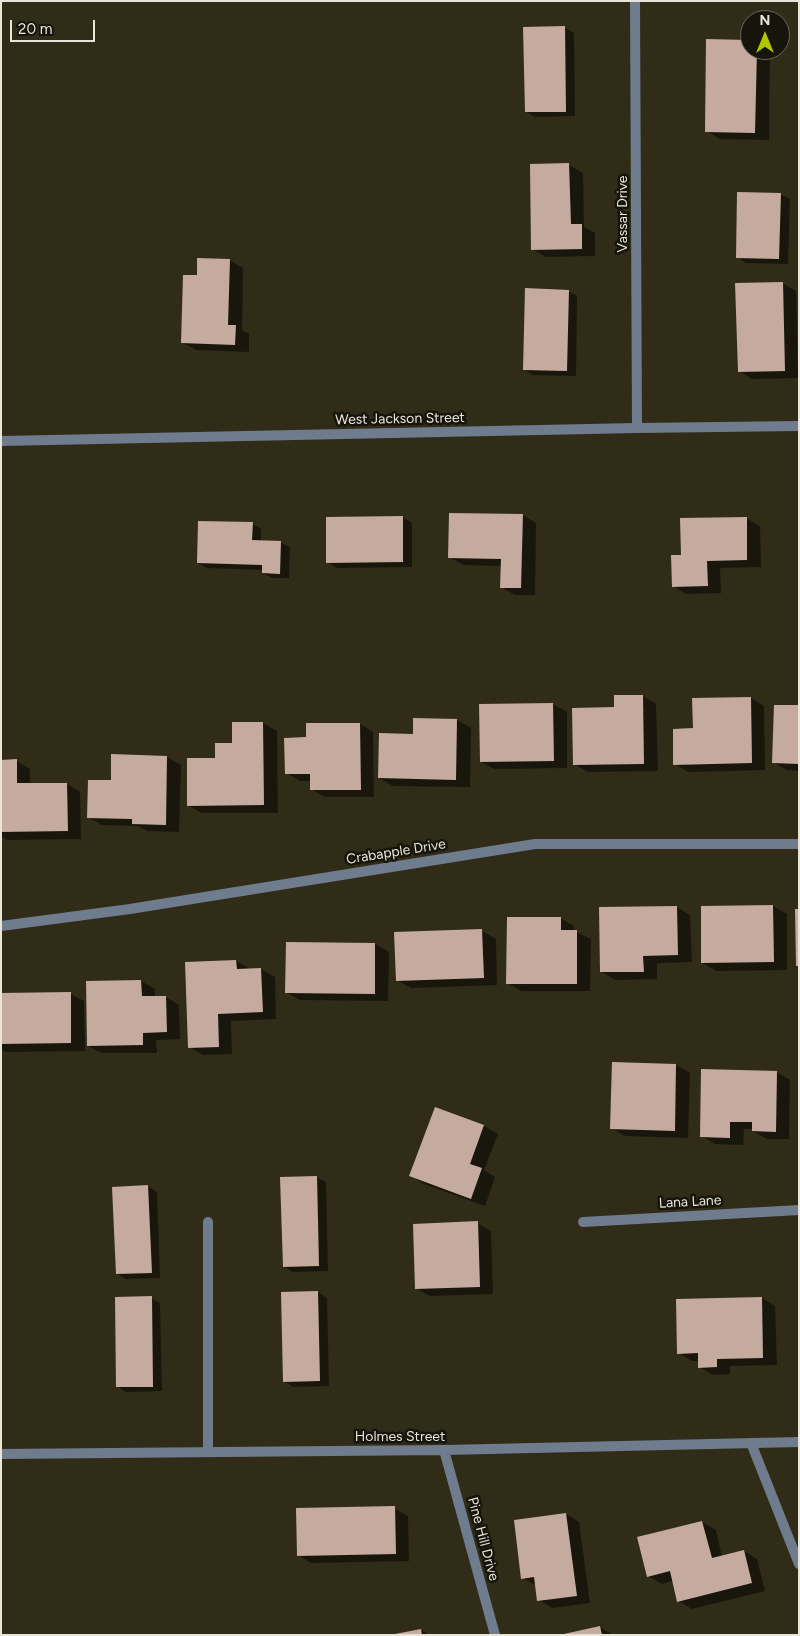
<!DOCTYPE html>
<style>
body{margin:0}
#map{position:relative;width:800px;height:1636px;overflow:hidden;background:#302c17;font-family:Figtree,sans-serif}
canvas{display:block}
.frame{position:absolute;inset:0;border:2px solid #e8e5d9;pointer-events:none}
.north{position:absolute;left:740px;top:10px;width:50px;height:50px;box-sizing:border-box;background:#16140b;border:1px solid #6a685d;border-radius:50%;rotate:0deg;font-size:14px;font-weight:700;line-height:20px;text-align:center;color:#e8e5d9}
.north::after{content:'';display:block;margin:auto;width:18px;height:22px;background:#b0c500;clip-path:polygon(50% 0,100% 100%,50% 72%,0 100%)}
.scale{position:absolute;left:10px;top:20px;width:85px;height:22px;box-sizing:border-box;border:2px solid #e8e5d9;border-top:0;padding-left:6px;font-size:15px;line-height:18px;white-space:nowrap;color:#e8e5d9;-webkit-text-stroke:4px #16140b;paint-order:stroke}
</style>
<div id="map">
<canvas width="800" height="1636"></canvas>
<div class="frame"></div>
<div class="north">N</div>
<div class="scale">20 m</div>
</div>
<script>
const c = document.querySelector('canvas').getContext('2d');
c.lineJoin = 'round';
function fill(path, color) { c.fillStyle = color; c.fill(path, 'evenodd'); }
const toPath = rows => new Path2D(rows.map(r => 'M' + r).join(''));
function stroke(path, color, width, dash) { c.strokeStyle = color; c.lineWidth = width; c.lineCap = dash ? 'butt' : 'round'; c.setLineDash(dash || []); c.stroke(path); }
function drawText(font, color, halo, rows, align = 'center') {
  c.font = font + ' Figtree,sans-serif'; c.lineWidth = 5; c.setLineDash([]); c.textBaseline = 'middle'; c.strokeStyle = halo; c.fillStyle = color; for (const [text, x, y, turn = 0] of rows) {
    c.save(); c.translate(x, y); c.rotate((+turn || 0) * Math.PI / 180); c.textAlign = isNaN(turn) ? turn : align; if (halo) c.strokeText(text, 0, 0); c.fillText(text, 0, 0); c.restore();
  }
}
fill(toPath([
 [564,27,574,33,575,116,535,117,526,112],
 [750,41,750,50,770,50,769,140,720,139,706,131],
 [569,165,583,173,584,227,595,233,595,256,546,257,532,249],
 [780,194,790,199,788,264,746,263,737,257],
 [229,260,243,268,242,330,249,334,249,352,196,350,183,343,198,276],
 [782,283,796,291,798,378,752,379,739,371],
 [568,291,577,296,576,376,533,375,524,370],
 [523,515,536,523,535,595,515,595,501,587,502,566,463,565,449,557],
 [403,517,412,523,412,567,337,568,327,562],
 [746,518,760,526,761,567,720,568,721,593,686,594,673,586,682,557],
 [252,523,261,529,261,542,280,542,290,547,289,578,272,578,263,573,263,570,207,568,198,563],
 [643,696,656,704,658,771,588,772,574,764,615,709],
 [751,698,764,706,765,770,688,772,675,764,694,729],
 [553,704,567,712,567,768,495,769,481,762],
 [799,707,799,771,787,770,773,762],
 [457,720,471,728,470,787,393,786,379,778],
 [263,723,277,731,278,813,202,813,189,806,216,759,233,744],
 [360,724,373,732,374,797,325,797,311,789,311,781,300,781,286,773,308,738],
 [167,757,181,765,179,832,147,831,138,826,102,825,88,817,112,782],
 [1,761,16,761,30,769,30,784,67,784,80,792,81,839,7,840,1,836],
 [773,906,787,914,787,970,716,971,703,963],
 [677,907,690,915,692,962,657,963,657,979,615,980,602,972],
 [560,918,574,926,574,931,591,939,590,991,521,991,508,983],
 [482,931,496,939,497,985,411,988,397,980,396,933],
 [375,944,389,952,388,1001,300,1000,286,992],
 [236,961,250,969,261,969,275,977,276,1019,231,1021,232,1054,203,1055,189,1047],
 [141,981,155,989,155,997,166,997,179,1005,180,1039,156,1040,157,1053,102,1053,88,1046],
 [1,994,71,994,84,1001,85,1051,6,1052,1,1049],
 [676,1065,690,1073,688,1138,625,1136,611,1128],
 [776,1072,790,1080,789,1139,767,1139,753,1131,753,1129,744,1129,743,1145,715,1144,701,1136],
 [435,1109,484,1126,498,1134,484,1170,495,1177,485,1206,424,1184,411,1176],
 [316,1177,326,1182,328,1271,293,1272,284,1267],
 [148,1186,157,1192,160,1278,126,1279,117,1274],
 [477,1223,491,1231,493,1294,430,1296,416,1288],
 [318,1292,327,1298,329,1386,293,1387,284,1381],
 [151,1298,160,1303,162,1391,126,1392,117,1386],
 [762,1298,775,1306,777,1365,730,1366,730,1374,713,1375,699,1367,699,1361,692,1361,679,1353],
 [394,1508,408,1516,409,1561,311,1563,298,1555],
 [566,1514,579,1522,590,1603,552,1608,539,1600,537,1586,523,1578],
 [702,1522,716,1530,722,1557,744,1551,757,1559,765,1591,692,1609,678,1601,673,1581,662,1584,648,1576],
 [600,1627,613,1635,566,1635],
 [421,1630,429,1635,397,1635]
]), '#0007');
fill(toPath([
 [565,26,566,112,525,112,523,27],
 [706,39,750,40,750,50,757,50,755,133,705,132],
 [569,163,571,224,582,224,582,249,531,250,530,164],
 [737,192,781,193,779,259,736,258],
 [197,258,230,259,228,325,236,325,235,345,181,343,183,275,197,275],
 [783,282,785,371,738,372,735,283],
 [525,288,569,290,567,371,523,370],
 [449,513,523,514,521,588,500,588,501,559,448,558],
 [403,516,403,562,326,563,326,517],
 [747,517,747,560,707,561,708,586,672,587,671,555,681,555,680,518],
 [198,521,253,522,252,540,281,541,280,574,262,573,262,565,197,563],
 [614,695,643,695,644,764,573,765,572,708,614,707],
 [751,697,752,763,673,765,673,729,693,728,692,698],
 [553,703,554,761,480,762,479,704],
 [774,705,799,705,799,764,772,763],
 [413,718,457,719,456,780,378,778,379,733,413,734],
 [232,722,263,722,264,805,187,806,187,758,215,758,215,743,232,743],
 [306,723,360,723,361,790,310,790,310,774,285,774,284,738,306,737],
 [111,754,167,756,166,825,132,824,132,819,87,818,88,780,111,780],
 [17,759,17,783,67,783,68,831,1,832,1,760],
 [773,905,774,962,701,963,701,906],
 [677,906,678,955,643,956,644,972,600,972,599,907],
 [795,909,799,909,799,966,796,966],
 [507,917,561,917,561,930,577,930,577,984,506,984],
 [482,929,484,978,396,981,394,932],
 [286,942,375,943,375,994,285,993],
 [236,960,237,969,261,968,263,1012,218,1014,219,1047,188,1048,185,962],
 [141,980,142,996,166,996,167,1032,143,1033,143,1045,87,1046,86,981],
 [71,992,71,1043,1,1044,1,993],
 [612,1062,676,1064,675,1131,610,1129],
 [701,1069,777,1071,776,1132,752,1131,752,1122,730,1122,730,1138,700,1137],
 [435,1107,484,1125,470,1164,482,1168,471,1199,409,1176],
 [317,1176,319,1266,283,1267,280,1177],
 [148,1185,152,1273,116,1274,112,1187],
 [478,1221,480,1287,415,1289,413,1224],
 [318,1291,320,1381,283,1382,281,1292],
 [152,1296,153,1387,116,1387,115,1297],
 [762,1297,763,1358,717,1359,717,1367,698,1368,698,1353,677,1354,676,1299],
 [395,1506,396,1554,297,1556,296,1508],
 [566,1513,577,1596,537,1601,534,1577,521,1579,514,1520],
 [702,1521,712,1558,744,1550,752,1583,677,1602,670,1571,647,1577,637,1537],
 [600,1626,602,1635,564,1635,564,1634],
 [421,1629,422,1635,395,1635,395,1634]
]), '#c5ab9f');
stroke(toPath([
 [208,1222,208,1452]
]), '#6f7c8e', 10);
stroke(toPath([
 [635,1,637,428],
 [1,926,130,909,535,844,799,844],
 [583,1222,799,1210],
 [751,1443,799,1564],
 [444,1450,495,1635],
 [1,1454,444,1450,799,1442]
]), '#6f7c8e', 10);
stroke(toPath([
 [1,441,637,428,799,426]
]), '#6f7c8e', 10);
drawText('14px', '#e8e5d9', '#16140b', [
 ["Vassar Drive",623,214,-90],
 ["West Jackson Street",400,419,-1],
 ["Crabapple Drive",396,852,-9],
 ["Lana Lane",690,1202,-3],
 ["Holmes Street",400,1437],
 ["Pine Hill Drive",483,1539,75]
]);
</script>
